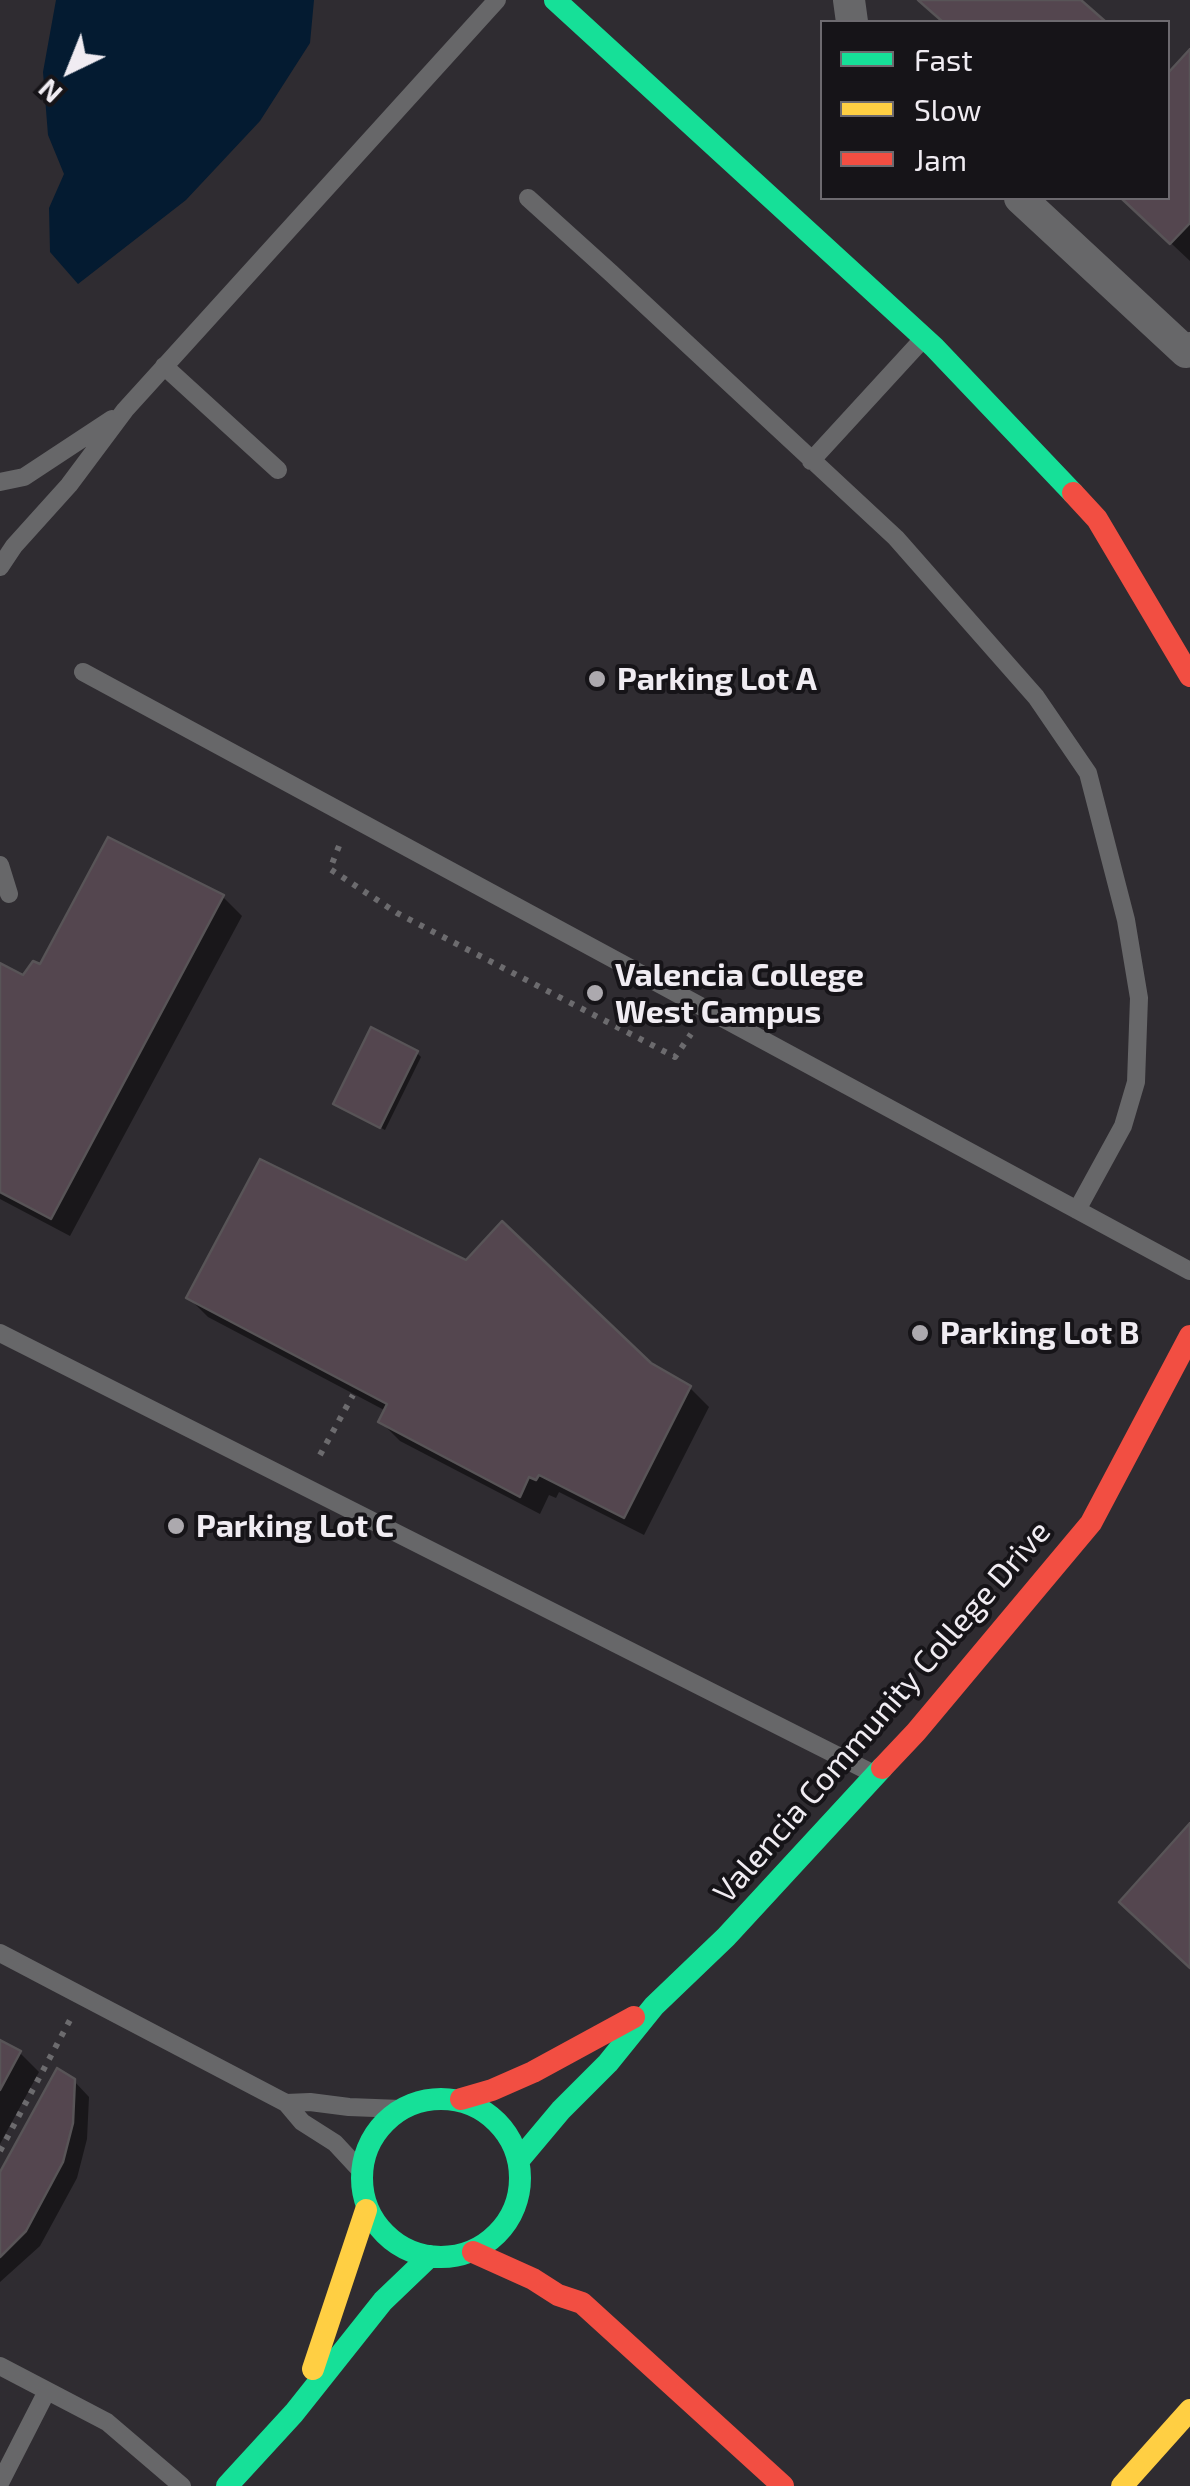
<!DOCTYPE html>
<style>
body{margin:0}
#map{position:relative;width:1190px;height:2486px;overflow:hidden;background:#2f2c31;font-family:"Exo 2",sans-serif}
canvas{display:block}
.legend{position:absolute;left:820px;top:20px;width:350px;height:180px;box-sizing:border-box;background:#161418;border:2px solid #6d6a6f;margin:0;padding:12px 18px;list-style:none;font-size:30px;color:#f0ecf2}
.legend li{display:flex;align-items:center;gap:20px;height:50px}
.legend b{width:50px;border:2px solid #6d6a6f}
.north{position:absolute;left:20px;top:20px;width:100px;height:100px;-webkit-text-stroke:8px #161418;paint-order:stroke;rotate:223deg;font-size:28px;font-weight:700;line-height:40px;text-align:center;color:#f0ecf2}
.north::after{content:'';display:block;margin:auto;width:35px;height:45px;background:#f0ecf2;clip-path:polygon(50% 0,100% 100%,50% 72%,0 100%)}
</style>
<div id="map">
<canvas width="1190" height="2486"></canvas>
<ul class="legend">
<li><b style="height:12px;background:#16e098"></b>Fast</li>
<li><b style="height:12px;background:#ffcf43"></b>Slow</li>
<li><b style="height:12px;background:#f24e42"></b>Jam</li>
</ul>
<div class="north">N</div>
</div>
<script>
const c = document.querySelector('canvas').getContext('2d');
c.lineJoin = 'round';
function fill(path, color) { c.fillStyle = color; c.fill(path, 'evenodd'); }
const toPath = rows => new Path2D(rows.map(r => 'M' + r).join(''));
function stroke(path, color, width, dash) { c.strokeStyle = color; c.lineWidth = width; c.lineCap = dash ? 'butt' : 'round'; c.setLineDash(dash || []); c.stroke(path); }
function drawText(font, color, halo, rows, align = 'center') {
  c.font = font + ' "Exo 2",sans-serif'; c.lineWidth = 8; c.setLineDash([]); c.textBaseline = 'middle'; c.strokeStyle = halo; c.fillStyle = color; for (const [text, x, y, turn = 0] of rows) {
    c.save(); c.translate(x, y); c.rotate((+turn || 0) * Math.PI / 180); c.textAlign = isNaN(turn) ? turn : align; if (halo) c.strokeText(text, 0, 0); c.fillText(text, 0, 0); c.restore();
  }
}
fill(toPath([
 [56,0,314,0,310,43,260,121,186,200,78,284,50,252,49,208,64,174,48,135,43,72]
]), '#041b31');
fill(toPath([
 [921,0,1077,0,1102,22,945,22],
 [1190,53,1190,261,1123,198,1168,198,1168,76],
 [109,840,223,897,242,916,70,1236,0,1199,0,966,24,979,41,967],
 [417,1053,421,1057,385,1130,336,1104],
 [189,1298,650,1365,690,1388,709,1407,644,1535,559,1492,556,1498,549,1495,540,1514,400,1441,381,1422,386,1411,208,1317],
 [0,2043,20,2053,39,2072,0,2144],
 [74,2081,89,2097,87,2139,77,2178,40,2246,0,2282,0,2177]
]), '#0007');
const building = toPath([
 [918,0,1081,0,1106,22,943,22,918,0],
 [1190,49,1190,223,1170,244,1121,198,1168,198,1168,73,1190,49],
 [108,837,224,895,51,1219,0,1192,0,963,23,975,33,961,40,964,108,837],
 [371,1027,418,1051,380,1128,333,1104,371,1027],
 [260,1159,466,1260,502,1221,651,1363,691,1386,624,1518,539,1475,536,1480,529,1477,520,1497,378,1422,387,1404,186,1298,260,1159],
 [1190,1823,1190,1968,1119,1902,1190,1823],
 [0,2040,21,2051,0,2090,0,2040],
 [57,2068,75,2079,73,2123,63,2162,26,2231,0,2257,0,2172,57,2068]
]);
fill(building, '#54464f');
stroke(building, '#585457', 2.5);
stroke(toPath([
 [339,846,330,869,397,913,675,1057,691,1034],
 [320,1455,353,1395],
 [0,2151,70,2020]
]), '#6c6b6e', 6, [5, 8]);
stroke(toPath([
 [528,198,611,273,896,538,1036,697,1088,773,1126,920,1139,998,1136,1082,1123,1126,1077,1210],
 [164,366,278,470],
 [811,461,923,339],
 [0,482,24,477,112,419],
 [0,567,14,546,69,485,125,410,497,0],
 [83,672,1190,1271],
 [0,865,9,894],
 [0,1333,872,1773],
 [0,1953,286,2103,302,2122,335,2143,361,2171],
 [286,2103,310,2102,349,2107,401,2109],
 [0,2366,107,2422,182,2486],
 [0,2483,47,2391]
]), '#676769', 18);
stroke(toPath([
 [849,0,852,22],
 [1020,198,1186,352,1190,348]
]), '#676769', 32);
stroke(toPath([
 [555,0,934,347,1073,493],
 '362 2178a79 79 0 1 1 158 0a79 79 0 1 1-158 0Z',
 [519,2160,561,2110,608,2063,654,2006,726,1937,882,1768],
 [227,2486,294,2413,383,2301,430,2256]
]), '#16e098', 22);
stroke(toPath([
 [313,2369,366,2210],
 [1122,2486,1190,2410]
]), '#ffcf43', 22);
stroke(toPath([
 [1073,493,1097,519,1190,676],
 [882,1768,916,1732,1091,1523,1190,1336],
 [461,2099,492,2090,533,2072,634,2017],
 [473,2252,533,2279,558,2295,582,2303,783,2486]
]), '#f24e42', 22);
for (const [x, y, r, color] of [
 [597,679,10,"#aca9ae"],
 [595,993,10,"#aca9ae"],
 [920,1333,10,"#aca9ae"],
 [176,1526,10,"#aca9ae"]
]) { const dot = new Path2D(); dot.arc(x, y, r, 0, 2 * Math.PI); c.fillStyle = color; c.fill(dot); stroke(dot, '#161418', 4); }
drawText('bold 32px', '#f0ecf2', '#161418', [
 ["Parking Lot A",617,679],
 ["Valencia College",615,975],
 ["West Campus",615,1012],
 ["Parking Lot B",940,1333],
 ["Parking Lot C",196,1526]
], 'left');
drawText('32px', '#f0ecf2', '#161418', [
 ["Valencia Community College Drive",882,1712,-49]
]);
</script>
